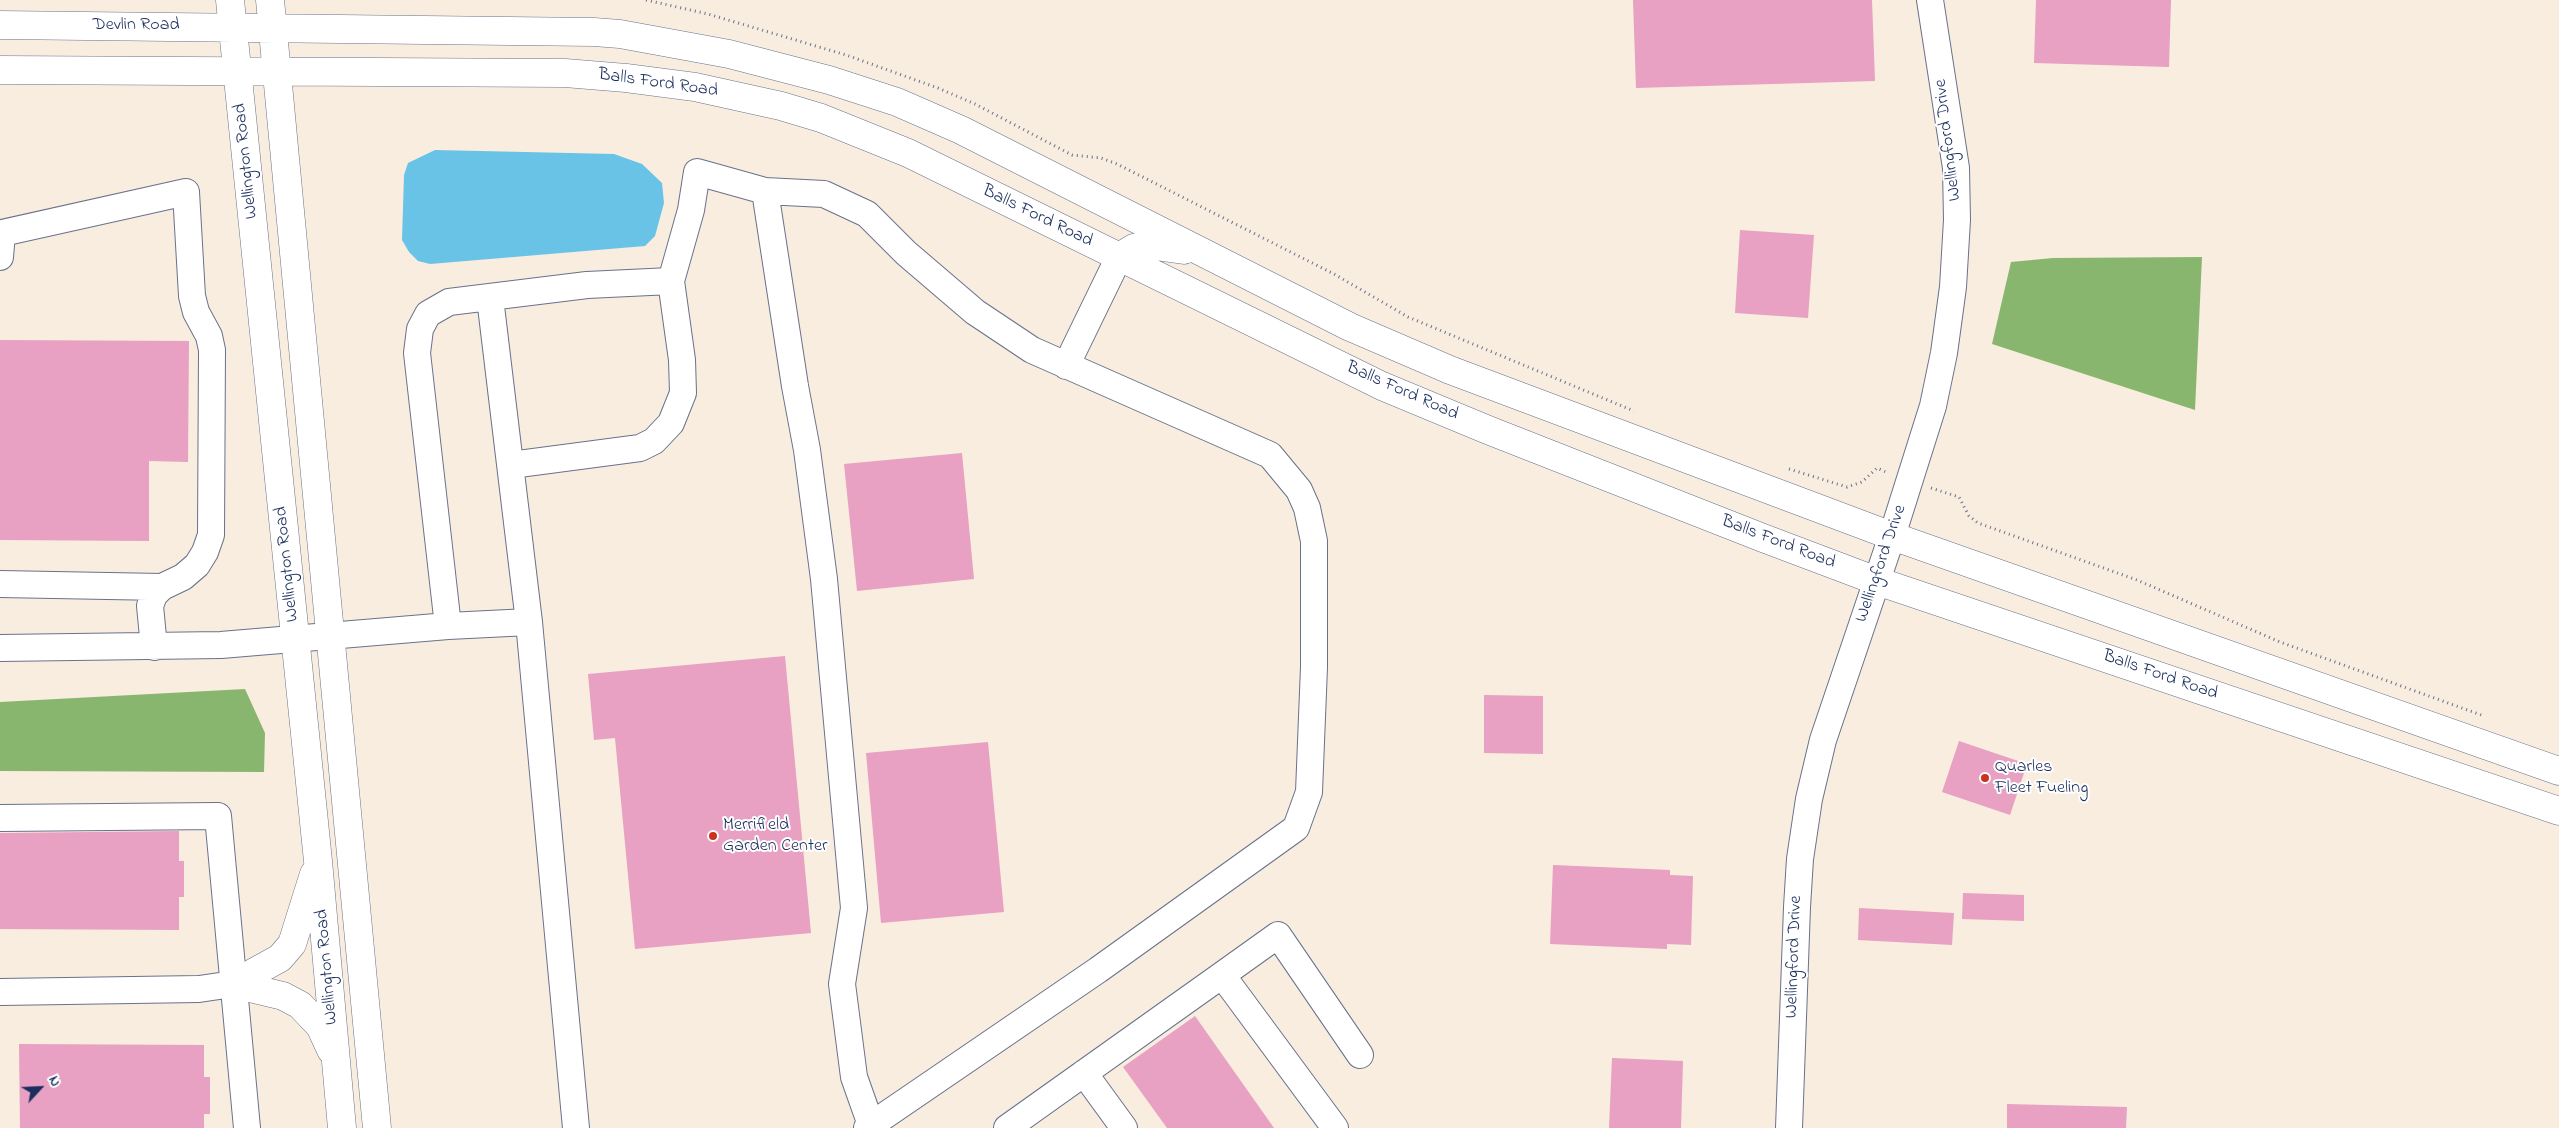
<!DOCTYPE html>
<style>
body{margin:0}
#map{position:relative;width:2559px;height:1128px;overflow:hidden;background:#f8edde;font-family:"Indie Flower",sans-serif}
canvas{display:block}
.north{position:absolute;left:15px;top:1063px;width:50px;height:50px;-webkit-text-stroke:4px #fff;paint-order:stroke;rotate:65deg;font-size:14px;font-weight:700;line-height:20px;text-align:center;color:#1b2f5e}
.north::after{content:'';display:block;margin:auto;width:18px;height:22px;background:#1b2f5e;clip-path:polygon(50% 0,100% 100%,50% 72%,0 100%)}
</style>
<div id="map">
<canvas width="2559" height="1128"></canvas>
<div class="north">N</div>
</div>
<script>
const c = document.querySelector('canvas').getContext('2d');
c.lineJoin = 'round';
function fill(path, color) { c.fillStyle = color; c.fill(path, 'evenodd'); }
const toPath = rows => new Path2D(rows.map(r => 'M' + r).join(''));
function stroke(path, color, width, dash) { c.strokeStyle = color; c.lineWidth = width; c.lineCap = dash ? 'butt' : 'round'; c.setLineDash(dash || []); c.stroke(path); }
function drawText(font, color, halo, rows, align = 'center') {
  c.font = font + ' "Indie Flower",sans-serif'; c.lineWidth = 4; c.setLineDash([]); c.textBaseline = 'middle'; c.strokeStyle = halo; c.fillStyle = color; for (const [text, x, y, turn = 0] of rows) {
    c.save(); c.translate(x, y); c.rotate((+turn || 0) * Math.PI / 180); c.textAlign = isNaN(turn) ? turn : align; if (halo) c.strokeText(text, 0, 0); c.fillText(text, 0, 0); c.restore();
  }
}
fill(toPath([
 [2202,257,2195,410,1992,344,2011,262,2053,258],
 [245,689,265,733,264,772,0,771,0,702]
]), '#89b66e');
fill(toPath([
 [435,150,614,154,642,164,662,183,664,203,655,236,645,246,430,264,418,261,409,252,402,240,404,175,408,163]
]), '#68c3e6');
fill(toPath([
 [1633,0,1872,0,1875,81,1636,88],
 [2036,0,2171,0,2169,67,2034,63],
 [1740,230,1814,235,1808,318,1735,313],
 [0,340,189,341,188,462,149,461,149,541,0,540],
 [962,453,974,579,857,591,844,464],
 [785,656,811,933,635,949,615,738,594,740,588,674],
 [1484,695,1543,696,1543,754,1484,753],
 [1959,741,2027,764,2010,815,1942,792],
 [988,742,1004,912,881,923,866,753],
 [179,831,179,861,184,861,184,897,179,897,179,930,0,929,0,833],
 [1553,865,1670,870,1670,875,1693,876,1691,945,1667,944,1667,949,1550,944],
 [1963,893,2024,895,2024,921,1962,919],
 [1859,908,1954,913,1952,945,1858,940],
 [1195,1016,1274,1128,1167,1128,1123,1067],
 [19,1044,204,1045,204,1077,210,1077,210,1114,204,1114,204,1128,20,1128],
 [1612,1058,1683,1061,1681,1128,1609,1128],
 [2007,1104,2127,1107,2126,1128,2007,1128]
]), '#e8a0c3');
const minor = toPath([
 [765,191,824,194,867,214,906,253,975,312,1032,350,1270,455,1299,490,1307,508,1314,541,1314,667,1309,792,1296,828,1098,970,871,1125],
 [0,257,2,233,186,192,192,296,196,312,209,336,212,350,211,535,205,552,197,565,183,577,162,587,154,595,150,606,154,647],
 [671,281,691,210,697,172,765,191,795,386,807,450,824,579,854,908,842,984,854,1077,871,1125,867,1128],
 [490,298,529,622],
 [1066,366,1119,257],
 [0,584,162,587],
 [448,626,417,353,420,329,428,314,449,302,587,285,671,281,682,360,683,393,671,423,654,441,640,448,511,465],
 [0,648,221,645,448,626,529,622,576,1128],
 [0,818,218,816,247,1128],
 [0,992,199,989,233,984],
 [1084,1073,1124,1128],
 [1007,1128,1222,975],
 [1335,1128,1222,975,1278,935,1360,1055],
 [1789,1128,1797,907,1800,859,1809,799,1823,740,1892,536,1933,406,1944,353,1953,287,1957,220,1956,168,1930,0]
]);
const major = toPath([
 [230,0,318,861,342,1128],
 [270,0,377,1128],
 [0,25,594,32,620,34,729,54,829,80,897,102,961,130,1350,327,1450,370,1892,536,2559,771],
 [0,70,565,73,626,78,695,87,781,106,821,118,908,153,1382,386,1488,430,1763,538,1877,581,2559,811],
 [1119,257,1134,248,1148,245,1184,250],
 [233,984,280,958,292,944,314,874],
 [233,984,283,996,300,1005,320,1026,331,1050]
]);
stroke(minor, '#68728b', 28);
stroke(major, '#68728b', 29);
stroke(toPath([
 [646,0,708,14,846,55,938,88,975,104,1072,155,1101,158,1117,164,1334,274,1408,317,1634,411],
 [1789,469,1847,487,1862,482,1877,468,1888,473],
 [1931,488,1959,497,1969,516,1978,523,2137,580,2280,642,2484,716]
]), '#68728b', 3, [1, 4]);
stroke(minor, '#fff', 26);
stroke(major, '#fff', 28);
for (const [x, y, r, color] of [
 [1985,778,5,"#c8321e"],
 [713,836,5,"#c8321e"]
]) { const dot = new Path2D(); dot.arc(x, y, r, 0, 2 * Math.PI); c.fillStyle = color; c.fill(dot); stroke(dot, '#fff', 2); }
drawText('18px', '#1b2f5e', '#fff', [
 ["Devlin Road",136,26],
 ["Balls Ford Road",658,84,8],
 ["Wellingford Drive",1949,140,-97],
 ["Wellington Road",247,161,-96],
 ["Balls Ford Road",1037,217,26],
 ["Balls Ford Road",1402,392,24],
 ["Balls Ford Road",1778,543,21],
 ["Wellington Road",288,564,-96],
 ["Wellingford Drive",1882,564,-71],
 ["Balls Ford Road",2160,676,19],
 ["Wellingford Drive",1795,957,-88],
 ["Wellington Road",328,967,-95]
]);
drawText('18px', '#1b2f5e', '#fff', [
 ["Quarles",1995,768],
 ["Fleet Fueling",1995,789],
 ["Merrifield",723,826],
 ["Garden Center",723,847]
], 'left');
</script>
